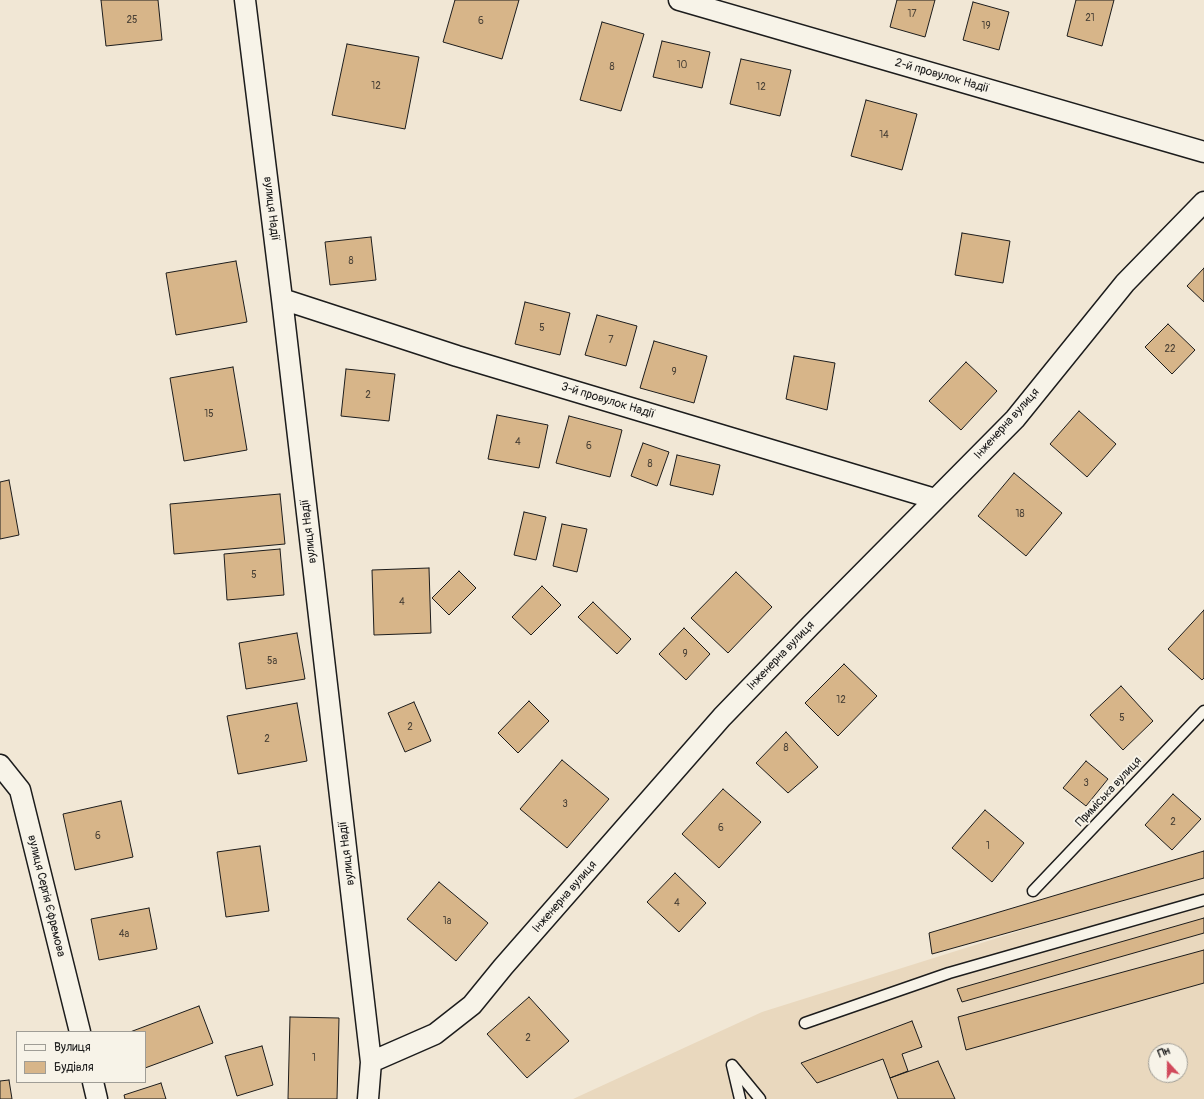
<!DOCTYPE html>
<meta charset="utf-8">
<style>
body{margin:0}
#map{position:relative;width:1204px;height:1099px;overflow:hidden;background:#f1e7d5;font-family:Pangolin,sans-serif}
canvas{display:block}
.legend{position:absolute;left:16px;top:1031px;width:130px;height:52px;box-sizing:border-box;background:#f7f3e8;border:1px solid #9f9d96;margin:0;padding:5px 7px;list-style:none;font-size:12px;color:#1c1c1c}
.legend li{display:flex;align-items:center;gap:8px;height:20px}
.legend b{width:20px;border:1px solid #9f9d96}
.north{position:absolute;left:1148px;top:1043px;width:40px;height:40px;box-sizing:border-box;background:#f7f3e8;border:1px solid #9f9d96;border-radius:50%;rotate:339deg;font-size:11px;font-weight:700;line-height:16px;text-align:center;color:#1c1c1c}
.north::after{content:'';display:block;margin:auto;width:14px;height:18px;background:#d1495b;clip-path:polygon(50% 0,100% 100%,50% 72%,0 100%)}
</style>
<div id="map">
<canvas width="1204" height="1099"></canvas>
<ul class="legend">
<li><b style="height:5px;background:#f7f3e8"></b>Вулиця</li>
<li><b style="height:11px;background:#d7b589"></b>Будівля</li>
</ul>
<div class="north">Пн</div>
</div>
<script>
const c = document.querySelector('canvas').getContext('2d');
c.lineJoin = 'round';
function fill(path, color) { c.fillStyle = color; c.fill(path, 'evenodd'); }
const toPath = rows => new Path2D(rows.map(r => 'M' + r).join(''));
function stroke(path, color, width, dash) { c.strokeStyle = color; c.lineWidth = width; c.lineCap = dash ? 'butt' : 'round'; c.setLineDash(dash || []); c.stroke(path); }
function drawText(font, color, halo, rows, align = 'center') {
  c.font = font + ' Pangolin,sans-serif'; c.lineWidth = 4; c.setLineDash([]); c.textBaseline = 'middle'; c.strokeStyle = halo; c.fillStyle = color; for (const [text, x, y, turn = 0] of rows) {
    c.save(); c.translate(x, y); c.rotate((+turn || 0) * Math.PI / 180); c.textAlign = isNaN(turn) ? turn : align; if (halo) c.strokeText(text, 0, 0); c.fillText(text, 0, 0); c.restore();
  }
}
fill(toPath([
 [1204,873,1204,1099,573,1099,762,1012],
 [1156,1051,1180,1051,1180,1075,1156,1075]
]), '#e9d8be');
const building = toPath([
 [101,0,158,0,162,40,106,46,101,0],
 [455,0,519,0,502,59,443,42,455,0],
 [897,0,935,0,925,37,890,27,897,0],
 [1076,0,1114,0,1102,46,1067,36,1076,0],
 [973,2,1009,12,999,50,963,40,973,2],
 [602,22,644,34,621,111,580,100,602,22],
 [662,41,710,52,702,88,653,77,662,41],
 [347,44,419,57,405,129,332,115,347,44],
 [741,59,791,70,780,116,730,104,741,59],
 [866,100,917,114,902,170,851,156,866,100],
 [962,233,1010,241,1003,283,955,275,962,233],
 [371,237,376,280,330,285,325,242,371,237],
 [236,261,247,322,176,335,166,273,236,261],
 [1204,268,1204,302,1187,286,1204,268],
 [525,302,570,313,560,355,515,344,525,302],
 [597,315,637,326,626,366,585,355,597,315],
 [1168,324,1195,350,1172,374,1145,347,1168,324],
 [654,341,707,356,694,403,640,388,654,341],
 [794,356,835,363,827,410,786,399,794,356],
 [966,362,997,391,961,430,929,401,966,362],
 [233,367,247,450,184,461,170,378,233,367],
 [346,369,395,374,389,421,341,416,346,369],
 [1079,411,1116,444,1087,477,1050,444,1079,411],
 [497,415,548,425,539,468,488,459,497,415],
 [569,416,622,430,610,477,556,463,569,416],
 [643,443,669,452,657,486,631,476,643,443],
 [677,455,720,465,713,495,670,485,677,455],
 [1014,473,1062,513,1026,556,978,516,1014,473],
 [9,480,19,535,0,539,0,482,9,480],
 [280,494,285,544,174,554,170,504,280,494],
 [524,512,546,517,536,560,514,555,524,512],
 [562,524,587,529,577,572,553,566,562,524],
 [280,549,284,595,227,600,224,554,280,549],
 [429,568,431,633,374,635,372,570,429,568],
 [459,571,476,588,449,615,432,598,459,571],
 [736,572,772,607,728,653,691,618,736,572],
 [542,586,561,605,531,635,512,617,542,586],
 [593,602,631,639,617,654,578,617,593,602],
 [1204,610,1204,678,1202,680,1168,649,1204,610],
 [684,628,710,654,686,680,659,654,684,628],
 [297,633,305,679,246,689,239,643,297,633],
 [844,664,877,696,838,736,805,703,844,664],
 [1121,686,1153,721,1123,750,1090,715,1121,686],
 [529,701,549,721,518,753,498,733,529,701],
 [414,702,431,741,405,752,388,713,414,702],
 [297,703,307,761,238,774,227,716,297,703],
 [786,732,818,767,788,793,756,763,786,732],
 [562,760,609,799,567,848,520,809,562,760],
 [1086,761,1108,779,1086,806,1063,788,1086,761],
 [723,789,761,822,719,868,682,834,723,789],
 [1173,794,1201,819,1172,850,1145,825,1173,794],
 [121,801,133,857,75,870,63,814,121,801],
 [985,810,1024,843,992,882,952,848,985,810],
 [260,846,269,911,226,917,217,852,260,846],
 [1204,851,1204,878,932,954,929,933,1204,851],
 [675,873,706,903,679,932,647,902,675,873],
 [439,882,488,923,456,961,407,919,439,882],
 [149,908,157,949,99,960,91,919,149,908],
 [1204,918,1204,933,962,1002,957,989,1204,918],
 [1204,950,1204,983,966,1050,958,1017,1204,950],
 [529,997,569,1041,527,1078,487,1034,529,997],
 [199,1006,213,1043,145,1068,145,1032,130,1032,199,1006],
 [290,1017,339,1018,337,1099,288,1099,290,1017],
 [912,1021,922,1047,902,1054,908,1071,890,1078,883,1059,817,1083,801,1063,912,1021],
 [262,1046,273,1085,237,1096,225,1056,262,1046],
 [938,1061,955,1099,898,1099,890,1078,938,1061],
 [9,1080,12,1099,0,1099,0,1081,9,1080],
 [161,1083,166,1099,125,1099,124,1095,161,1083]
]);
fill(building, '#d7b589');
stroke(building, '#1c1c1c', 1);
const service = toPath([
 [1033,891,1204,711],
 [805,1023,949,973,1204,900],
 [740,1099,732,1065,760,1099]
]);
const minor = toPath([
 [245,0,282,299,371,1062],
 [679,0,1204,152],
 [282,299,457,356,935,499],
 [0,765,20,790,80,1032],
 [93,1082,97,1099],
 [368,1099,371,1062,435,1034,472,1005,503,967,722,717,811,625,1015,419,1125,283,1204,202]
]);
stroke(service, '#1c1c1c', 13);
stroke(minor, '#1c1c1c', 23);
stroke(service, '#f7f3e8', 10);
stroke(minor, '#f7f3e8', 20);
drawText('10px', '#4b4237', null, [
 ["17",912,14],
 ["21",1090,18],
 ["25",132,20],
 ["6",481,21],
 ["19",986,26],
 ["10",682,65],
 ["8",612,67],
 ["12",376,86],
 ["12",761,87],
 ["14",884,135],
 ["8",351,261],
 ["5",542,328],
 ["7",611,340],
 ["22",1170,349],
 ["9",674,372],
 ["2",368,395],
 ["15",209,414],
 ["4",518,442],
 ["6",589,446],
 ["8",650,464],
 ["18",1020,514],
 ["5",254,575],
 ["4",402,602],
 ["9",685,654],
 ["5а",272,661],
 ["12",841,700],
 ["5",1122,718],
 ["2",410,727],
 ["2",267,739],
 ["8",786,748],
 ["3",1086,783],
 ["3",565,804],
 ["2",1173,822],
 ["6",721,828],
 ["6",98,836],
 ["1",988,846],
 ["4",677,903],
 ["1а",447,921],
 ["4а",124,934],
 ["2",528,1038],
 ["1",314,1058]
]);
drawText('12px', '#1c1c1c', '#f7f3e8', [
 ["2-й провулок Надії",942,76,16],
 ["вулиця Надії",271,209,83],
 ["3-й провулок Надії",608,401,17],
 ["Інженерна вулиця",1007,424,-48],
 ["вулиця Надії",309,531,-97],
 ["Інженерна вулиця",781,656,-46],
 ["Приміська вулиця",1109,792,-47],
 ["вулиця Надії",347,853,-97],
 ["вулиця Сергія Єфремова",46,896,76],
 ["Інженерна вулиця",565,897,-49]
]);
</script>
